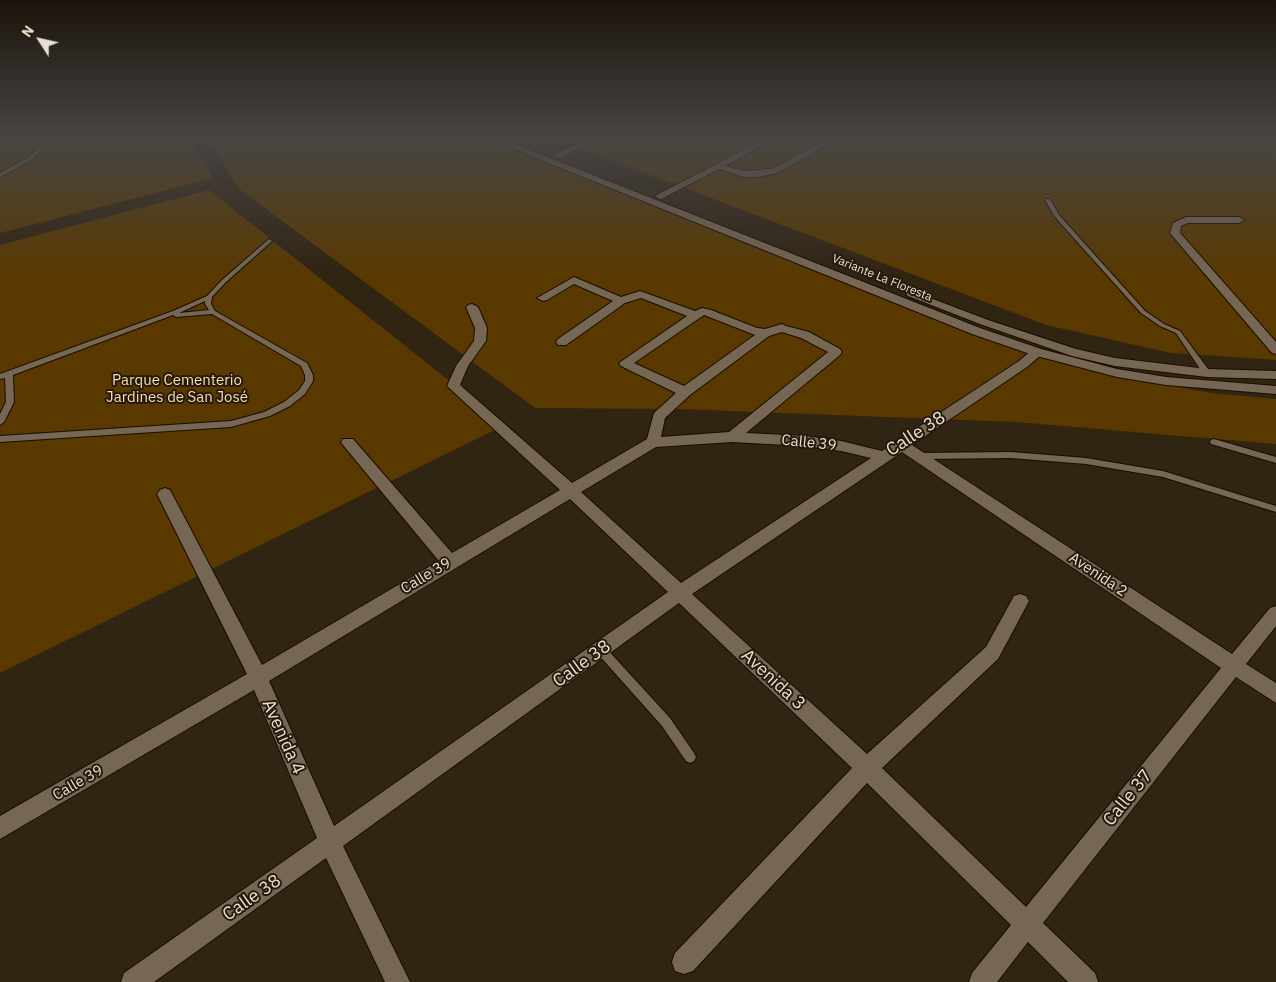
<!DOCTYPE html>
<meta charset="utf-8">
<style>
body{margin:0}
#map{position:relative;width:1276px;height:982px;overflow:hidden;background:#302413;font-family:"IBM Plex Sans",sans-serif}
canvas{display:block}
.north{position:absolute;left:15px;top:15px;width:50px;height:50px;-webkit-text-stroke:4px #261b0a;paint-order:stroke;rotate:305deg;font-size:14px;font-weight:700;line-height:20px;text-align:center;color:#e8e0d5}
.north::after{content:'';display:block;margin:auto;width:18px;height:22px;background:#e8e0d5;clip-path:polygon(50% 0,100% 100%,50% 72%,0 100%)}
</style>
<div id="map">
<canvas width="1276" height="982"></canvas>
<div class="north">N</div>
</div>
<script>
const c = document.querySelector('canvas').getContext('2d');
c.lineJoin = 'round';
function fill(path, color) { c.fillStyle = color; c.fill(path, 'evenodd'); }
const toPath = rows => new Path2D(rows.map(r => 'M' + r).join(''));
function stroke(path, color, width, dash) { c.strokeStyle = color; c.lineWidth = width; c.lineCap = dash ? 'butt' : 'round'; c.setLineDash(dash || []); c.stroke(path); }
function drawText(font, color, halo, rows, align = 'center') {
  c.font = font + ' "IBM Plex Sans",sans-serif'; c.lineWidth = 4; c.setLineDash([]); c.textBaseline = 'middle'; c.strokeStyle = halo; c.fillStyle = color; for (const [text, x, y, turn = 0] of rows) {
    c.save(); c.translate(x, y); c.rotate((+turn || 0) * Math.PI / 180); c.textAlign = isNaN(turn) ? turn : align; if (halo) c.strokeText(text, 0, 0); c.fillText(text, 0, 0); c.restore();
  }
}
fill(toPath([
 [0,138,191,138,213,178,0,233],
 [207,138,485,138,860,287,1117,376,1211,393,1276,399,1276,444,1016,422,679,409,535,408,239,189],
 [580,138,1276,138,1276,360,1171,353,1046,325,582,149],
 [209,190,505,425,0,673,0,245]
]), '#593900');
const lane = toPath([
 [47,138,52,138,33,159,0,177,0,173,29,157,47,138],
 [1046,199,1050,199,1059,215,1145,311,1164,324,1180,331,1211,373,1210,375,1204,375,1176,333,1160,326,1141,313,1055,217,1045,200,1046,199],
 [269,239,272,241,271,242,226,282,212,297,211,304,215,311,307,363,313,375,313,381,305,394,290,406,270,416,231,427,0,442,0,436,231,421,264,412,284,402,299,390,305,381,305,375,301,366,212,314,176,317,173,315,13,375,14,402,4,422,0,425,0,414,6,402,5,378,0,379,0,374,173,311,207,296,222,280,269,239],
 [205,301,205,304,209,310,179,313,205,301],
 [1214,439,1276,457,1276,463,1211,444,1210,442,1211,440,1214,439],
 [1011,452,1086,458,1163,471,1276,506,1276,512,1163,477,1086,464,1011,458,920,459,916,456,920,453,1011,452],
 [601,645,605,647,670,718,694,753,696,757,694,761,690,763,686,761,662,726,597,653,596,650,597,647,601,645]
]);
const street = toPath([
 [588,138,599,138,560,158,553,156,588,138],
 [766,138,777,138,725,166,744,171,772,169,829,138,840,138,777,173,758,177,744,177,719,169,663,198,660,199,655,196,766,138],
 [1186,217,1239,217,1244,220,1239,223,1188,223,1181,226,1180,233,1276,342,1276,354,1272,353,1170,233,1173,223,1186,217],
 [574,277,621,297,640,291,695,311,702,308,711,310,757,328,765,329,782,324,786,326,809,332,840,349,842,352,840,355,746,433,805,436,841,441,882,451,1019,361,1033,349,1041,349,1043,352,1041,355,1027,367,912,445,1232,654,1270,608,1276,606,1276,626,1246,664,1276,683,1276,703,1236,677,1043,923,1095,973,1098,982,1068,982,1028,942,997,982,969,982,972,973,1011,925,867,783,693,971,684,974,675,971,672,962,675,953,852,768,679,603,343,846,410,982,385,982,326,858,154,982,121,982,124,973,317,838,254,690,0,839,0,816,247,674,157,494,160,490,165,488,170,490,262,665,439,561,343,445,341,442,343,439,353,439,452,553,560,490,447,386,456,366,474,341,475,328,466,307,468,305,472,304,478,307,487,328,486,341,468,366,460,385,572,483,647,439,654,413,676,393,621,366,619,363,687,316,641,298,625,303,566,345,558,345,556,342,558,339,613,301,574,284,547,300,543,301,537,298,574,277],
 [704,315,755,335,684,386,634,363,704,315],
 [782,332,801,338,828,352,729,432,661,437,665,418,690,395,769,336,782,332],
 [732,442,805,446,841,451,871,458,681,583,581,492,656,447,732,442],
 [902,452,1221,668,1026,907,882,768,998,659,1029,601,1026,596,1020,594,1014,596,986,647,867,754,692,594,902,452],
 [570,499,668,592,334,826,269,681,570,499]
]);
const secondary = toPath([
 [487,138,499,138,980,328,1041,349,1117,369,1166,377,1276,386,1276,394,1166,385,1117,377,1033,355,972,334,487,138],
 [912,291,988,320,1076,349,1115,358,1207,369,1276,371,1276,379,1207,377,1115,366,1072,356,980,324,908,296,906,294,912,291]
]);
stroke(lane, '#180d01', 2);
stroke(street, '#180d01', 2);
stroke(secondary, '#180d01', 2);
fill(lane, '#766754');
fill(street, '#766754');
fill(secondary, '#766754');
const sky = c.createLinearGradient(0, 0, 0, 276);
sky.addColorStop(0, '#1a140a');
sky.addColorStop(0.5, '#484544');
sky.addColorStop(1, '#48454400');
c.fillStyle = sky;
c.fillRect(0, 0, 1276, 276);
drawText('12px', '#e8e0d5', '#261b0a', [
 ["Variante La Floresta",882,278,22]
]);
drawText('15px', '#fbddb4', '#261b0a', [
 ["Parque Cementerio",177,381],
 ["Jardines de San José",177,398]
]);
drawText('15px', '#e8e0d5', '#261b0a', [
 ["Calle 39",809,443,6],
 ["Avenida 2",1098,575,34],
 ["Calle 39",426,576,-31],
 ["Calle 39",78,783,-30]
]);
drawText('18px', '#e8e0d5', '#261b0a', [
 ["Calle 38",916,434,-33],
 ["Calle 38",582,664,-36],
 ["Avenida 3",773,680,43],
 ["Avenida 4",283,737,66],
 ["Calle 37",1128,798,-51],
 ["Calle 38",252,898,-35]
]);
</script>
